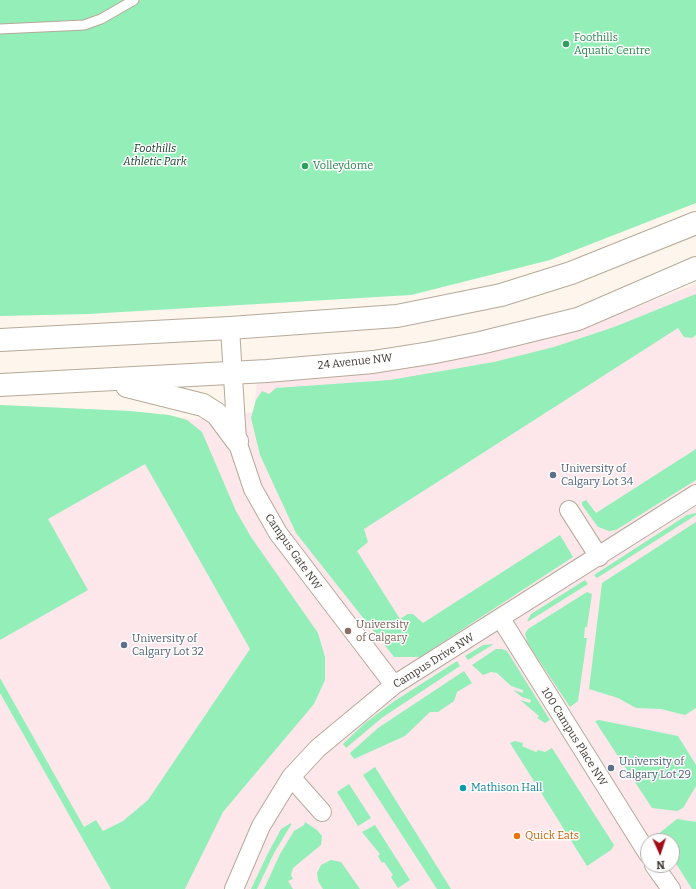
<!DOCTYPE html>
<style>
body{margin:0}
#map{position:relative;width:696px;height:889px;overflow:hidden;background:#fef6ec;font-family:Bitter,serif}
canvas{display:block}
.north{position:absolute;left:640px;top:833px;width:40px;height:40px;box-sizing:border-box;background:#fff;border:1px solid #b2afad;border-radius:50%;rotate:177deg;font-size:11px;font-weight:700;line-height:16px;text-align:center;color:#3e3832}
.north::after{content:'';display:block;margin:auto;width:14px;height:18px;background:#a40b15;clip-path:polygon(50% 0,100% 100%,50% 72%,0 100%)}
</style>
<div id="map">
<canvas width="696" height="889"></canvas>
<div class="north">N</div>
</div>
<script>
const c = document.querySelector('canvas').getContext('2d');
c.lineJoin = 'round';
function fill(path, color) { c.fillStyle = color; c.fill(path, 'evenodd'); }
const toPath = rows => new Path2D(rows.map(r => 'M' + r).join(''));
function stroke(path, color, width, dash) { c.strokeStyle = color; c.lineWidth = width; c.lineCap = dash ? 'butt' : 'round'; c.setLineDash(dash || []); c.stroke(path); }
function drawText(font, color, halo, rows, align = 'center') {
  c.font = font + ' Bitter,serif'; c.lineWidth = 3; c.setLineDash([]); c.textBaseline = 'middle'; c.strokeStyle = halo; c.fillStyle = color; for (const [text, x, y, turn = 0] of rows) {
    c.save(); c.translate(x, y); c.rotate((+turn || 0) * Math.PI / 180); c.textAlign = isNaN(turn) ? turn : align; if (halo) c.strokeText(text, 0, 0); c.fillText(text, 0, 0); c.restore();
  }
}
fill(toPath([
 [696,284,696,889,0,889,0,405,130,411,169,415,192,420,254,412,257,381,577,330],
 [648,841,672,841,672,865,648,865]
]), '#fde7eb');
fill(toPath([
 [0,0,696,0,696,203,550,260,411,295,88,314,0,316],
 [696,294,696,335,692,338,684,337,678,328,364,529,368,542,357,551,400,619,408,614,413,614,423,623,560,535,573,557,420,657,394,657,296,533,260,455,251,418,256,400,262,391,269,394,276,388,390,380,494,362,554,347,614,327],
 [0,405,130,411,169,415,187,420,202,432,236,511,251,537,318,633,325,657,325,680,314,704,223,812,185,889,111,889,0,693,0,678,84,827,96,820,103,831,123,821,148,800,250,649,145,464,48,519,88,590,0,640],
 [696,449,696,480,616,530,609,531,598,527,582,505,582,502,586,500,596,513],
 [696,513,696,515,597,578,594,575,687,515],
 [696,522,696,708,685,715,661,709,636,708,618,698,589,689,602,583],
 [585,580,588,584,529,621,527,621,531,614],
 [587,592,592,594,587,627,585,627,584,638,587,638,578,701,570,707,528,644,525,634,528,629],
 [494,644,468,660,465,656,483,645],
 [496,649,502,649,507,651,550,720,545,723,537,718,539,716,520,700,530,703,531,700,522,697,513,690,523,693,523,690,511,686,497,673,491,672,483,675,472,665],
 [457,661,460,666,383,717,346,748,343,744,364,724,393,702],
 [464,671,472,683,457,692,454,701,438,712,430,712,405,736,354,759,350,753,378,728],
 [599,720,678,736,696,765,696,786,683,808,677,811,652,808,595,721],
 [515,741,523,743,522,746,536,752,538,750,545,752,552,748,614,845,611,850,587,866,510,743],
 [375,767,451,889,437,889,363,775],
 [349,784,371,818,358,826,337,792],
 [677,819,696,822,696,889,692,889,672,857,672,841,662,841,657,835],
 [305,822,317,830,322,836,321,845,293,868,291,875,293,879,288,881,293,889,264,889,280,854,294,831,304,825],
 [291,823,291,825,274,853,257,889,251,889,267,855,281,829],
 [375,825,410,880,398,888,391,877,393,875,384,862,382,863,378,856,380,854,362,832],
 [331,860,341,862,360,889,323,889,318,881,317,873,321,865]
]), '#94eeb8');
const lane = toPath([
 [0,29,84,25,101,19,134,0]
]);
const street = toPath([
 [230,328,237,441,253,489,278,533,394,685],
 [569,510,599,557],
 [501,619,648,854],
 [291,777,322,812],
 [654,865,671,889],
 [234,889,261,826,291,777,318,748,394,685,696,494]
]);
const secondary = toPath([
 [0,340,230,328,397,316,501,295,571,273,696,223],
 [0,385,267,371,373,362,430,353,480,343,578,319,696,268],
 [127,386,203,405,217,414,237,441]
]);
stroke(lane, '#b6a999', 11);
stroke(street, '#b6a999', 20);
stroke(secondary, '#b6a999', 24);
stroke(lane, '#fff', 9);
stroke(street, '#fff', 18);
stroke(secondary, '#fff', 22);
for (const [x, y, r, color] of [
 [566,44,4,"#2e9e5b"],
 [305,166,4,"#2e9e5b"],
 [553,475,4,"#5c6f8a"],
 [348,631,4,"#8d6e63"],
 [124,645,4,"#5c6f8a"],
 [611,768,4,"#5c6f8a"],
 [463,788,4,"#0f9aa8"],
 [517,836,4,"#e8710a"]
]) { const dot = new Path2D(); dot.arc(x, y, r, 0, 2 * Math.PI); c.fillStyle = color; c.fill(dot); stroke(dot, '#fff', 1.5); }
drawText('11px', '#27864d', '#fff', [
 ["Foothills",574,38],
 ["Aquatic Centre",574,51],
 ["Volleydome",313,166]
], 'left');
drawText('italic 11px', '#103b24', '#fff', [
 ["Foothills",155,149],
 ["Athletic Park",155,162]
]);
drawText('11px', '#3e3832', '#fff', [
 ["24 Avenue NW",355,362,-6],
 ["Campus Gate NW",293,552,55],
 ["Campus Drive NW",434,661,-32],
 ["100 Campus Place NW",574,737,58]
]);
drawText('11px', '#4e5e75', '#fff', [
 ["University of",561,469],
 ["Calgary Lot 34",561,482],
 ["University of",132,639],
 ["Calgary Lot 32",132,652],
 ["University of",619,762],
 ["Calgary Lot 29",619,775]
], 'left');
drawText('11px', '#785e54', '#fff', [
 ["University",356,625],
 ["of Calgary",356,638]
], 'left');
drawText('11px', '#0d838f', '#fff', [
 ["Mathison Hall",471,788]
], 'left');
drawText('11px', '#c56008', '#fff', [
 ["Quick Eats",525,836]
], 'left');
</script>
